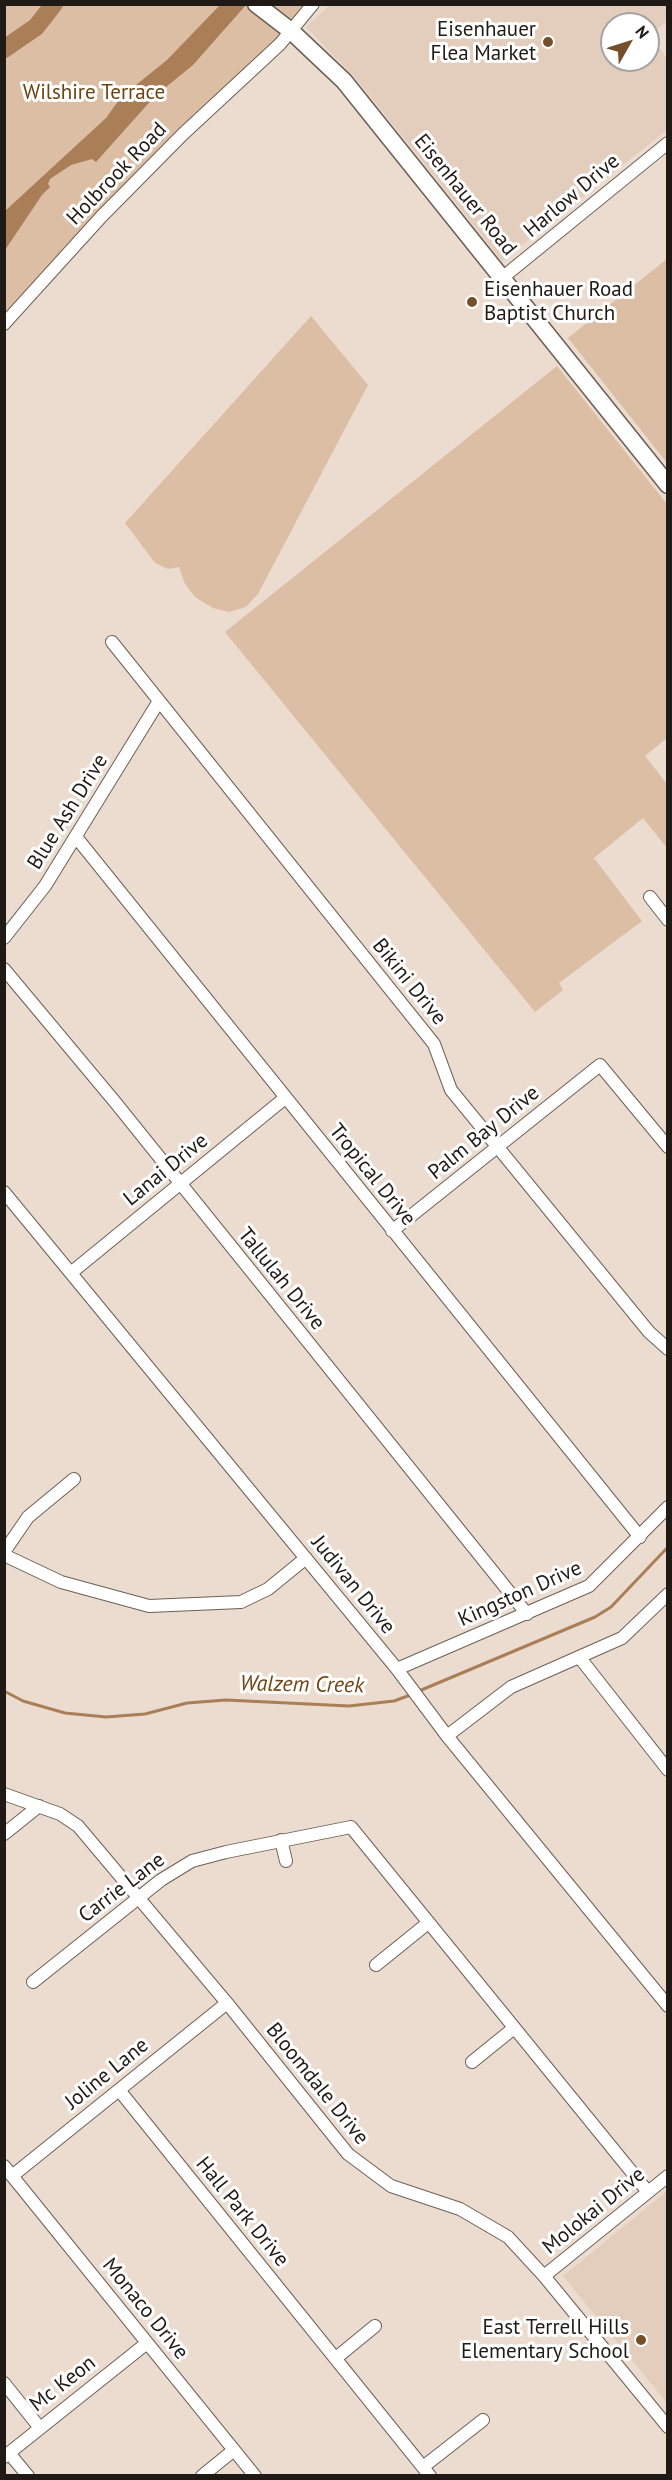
<!DOCTYPE html>
<style>
body{margin:0}
#map{position:relative;width:672px;height:2480px;overflow:hidden;background:#ebdccf;font-family:"PT Sans",sans-serif}
canvas{display:block}
.frame{position:absolute;inset:0;border:6px solid #1f1a15;pointer-events:none}
.north{position:absolute;left:600px;top:12px;width:60px;height:60px;box-sizing:border-box;background:#fff;border:2px solid #a5a3a1;border-radius:50%;rotate:51deg;font-size:16px;font-weight:700;line-height:24px;text-align:center;color:#1f1a15}
.north::after{content:'';display:block;margin:auto;width:21px;height:27px;background:#744f2a;clip-path:polygon(50% 0,100% 100%,50% 72%,0 100%)}
</style>
<div id="map">
<canvas width="672" height="2480"></canvas>
<div class="frame"></div>
<div class="north">N</div>
</div>
<script>
const c = document.querySelector('canvas').getContext('2d');
c.lineJoin = 'round';
function fill(path, color) { c.fillStyle = color; c.fill(path, 'evenodd'); }
const toPath = rows => new Path2D(rows.map(r => 'M' + r).join(''));
function stroke(path, color, width, dash) { c.strokeStyle = color; c.lineWidth = width; c.lineCap = dash ? 'butt' : 'round'; c.setLineDash(dash || []); c.stroke(path); }
function drawText(font, color, halo, rows, align = 'center') {
  c.font = font + ' "PT Sans",sans-serif'; c.lineWidth = 6; c.setLineDash([]); c.textBaseline = 'middle'; c.strokeStyle = halo; c.fillStyle = color; for (const [text, x, y, turn = 0] of rows) {
    c.save(); c.translate(x, y); c.rotate((+turn || 0) * Math.PI / 180); c.textAlign = isNaN(turn) ? turn : align; if (halo) c.strokeText(text, 0, 0); c.fillText(text, 0, 0); c.restore();
  }
}
fill(toPath([
 [331,4,665,5,667,8,667,21,650,35,667,58,667,130,502,261,358,81,306,27],
 [612,24,648,24,648,60,612,60],
 [667,2191,667,2403,563,2276]
]), '#e3cebd');
fill(toPath([
 [5,5,305,5,275,40,193,119,5,318],
 [667,259,667,463,568,338],
 [311,316,368,385,258,594,246,607,229,612,213,608,195,597,185,584,179,567,168,569,155,563,125,523],
 [557,366,667,504,667,738,645,756,667,784,668,849,643,818,594,858,642,921,559,983,563,990,535,1012,225,632]
]), '#dcbea4');
fill(toPath([
 [220,5,246,5,193,65,155,96,96,162,92,159,71,165,50,179,48,184,50,187,42,195,5,250,5,211,106,118,121,97,167,60]
]), '#aa7f57');
stroke(toPath([
 [45,4,48,11],
 [4,1691,23,1701,65,1713,106,1717,145,1714,187,1703,226,1700,349,1706,394,1701,413,1694],
 [419,1691,595,1617,611,1607,668,1547]
]), '#aa7f57', 3);
stroke(toPath([
 [4,49,36,27,54,4]
]), '#aa7f57', 18);
const minor = toPath([
 [502,278,668,143],
 [4,324,101,217,183,134,280,44,313,4],
 [112,642,434,1044,451,1090,649,1332,668,1349],
 [76,837,640,1537],
 [650,897,668,920],
 [4,938,45,886,159,701],
 [4,969,115,1102,527,1614],
 [4,1192,397,1669,447,1736,668,2006],
 [392,1231,600,1065,668,1147],
 [72,1272,285,1098],
 [4,1552,28,1517,74,1479],
 [4,1555,61,1582,149,1606,241,1602,268,1589,306,1558],
 [580,1658,668,1770],
 [397,1669,589,1586,668,1507],
 [447,1736,511,1687,622,1638,668,1594],
 [4,1794,60,1814,78,1826,227,2003,348,2154,391,2186,460,2209,508,2237,544,2276,668,2427],
 [4,1834,39,1806],
 [281,1840,286,1861],
 [376,1965,428,1923],
 [33,1982,161,1880,192,1861,226,1852,351,1827,648,2192],
 [472,2062,514,2028],
 [119,2090,430,2476],
 [4,2166,255,2476],
 [12,2176,227,2003],
 [544,2276,668,2176],
 [336,2358,375,2326],
 [4,2383,40,2428],
 [9,2453,28,2476],
 [4,2457,147,2343],
 [423,2467,483,2420],
 [202,2476,234,2450]
]);
const major = toPath([
 [256,4,291,31,344,81,668,485]
]);
stroke(minor, '#6c6055', 14);
stroke(major, '#6c6055', 19);
stroke(minor, '#fff', 12);
stroke(major, '#fff', 16);
for (const [x, y, r, color] of [
 [548,42,6,"#744f2a"],
 [472,302,6,"#744f2a"],
 [641,2340,6,"#744f2a"]
]) { const dot = new Path2D(); dot.arc(x, y, r, 0, 2 * Math.PI); c.fillStyle = color; c.fill(dot); stroke(dot, '#fff', 2); }
drawText('21px', '#1f1a15', '#fff', [
 ["Eisenhauer",536,30],
 ["Flea Market",536,54],
 ["Eisenhauer Road",484,290,"left"],
 ["Baptist Church",484,314,"left"],
 ["East Terrell Hills",629,2328],
 ["Elementary School",629,2352]
], 'right');
drawText('21px', '#6e4211', '#fff', [
 ["Wilshire Terrace",94,93]
]);
drawText('21px', '#1f1a15', '#fff', [
 ["Holbrook Road",117,174,-46],
 ["Eisenhauer Road",465,195,51],
 ["Harlow Drive",572,196,-40],
 ["Blue Ash Drive",68,812,-58],
 ["Bikini Drive",409,982,51],
 ["Palm Bay Drive",484,1133,-39],
 ["Lanai Drive",166,1170,-39],
 ["Tropical Drive",372,1175,51],
 ["Tallulah Drive",281,1279,51],
 ["Judivan Drive",353,1585,51],
 ["Kingston Drive",520,1594,-24],
 ["Carrie Lane",122,1888,-37],
 ["Joline Lane",107,2074,-39],
 ["Bloomdale Drive",317,2084,51],
 ["Molokai Drive",594,2211,-39],
 ["Hall Park Drive",242,2212,51],
 ["Monaco Drive",145,2309,51],
 ["Mc Keon",63,2384,-38]
]);
drawText('italic 22px', '#714515', '#fff', [
 ["Walzem Creek",302,1685,1]
]);
</script>
